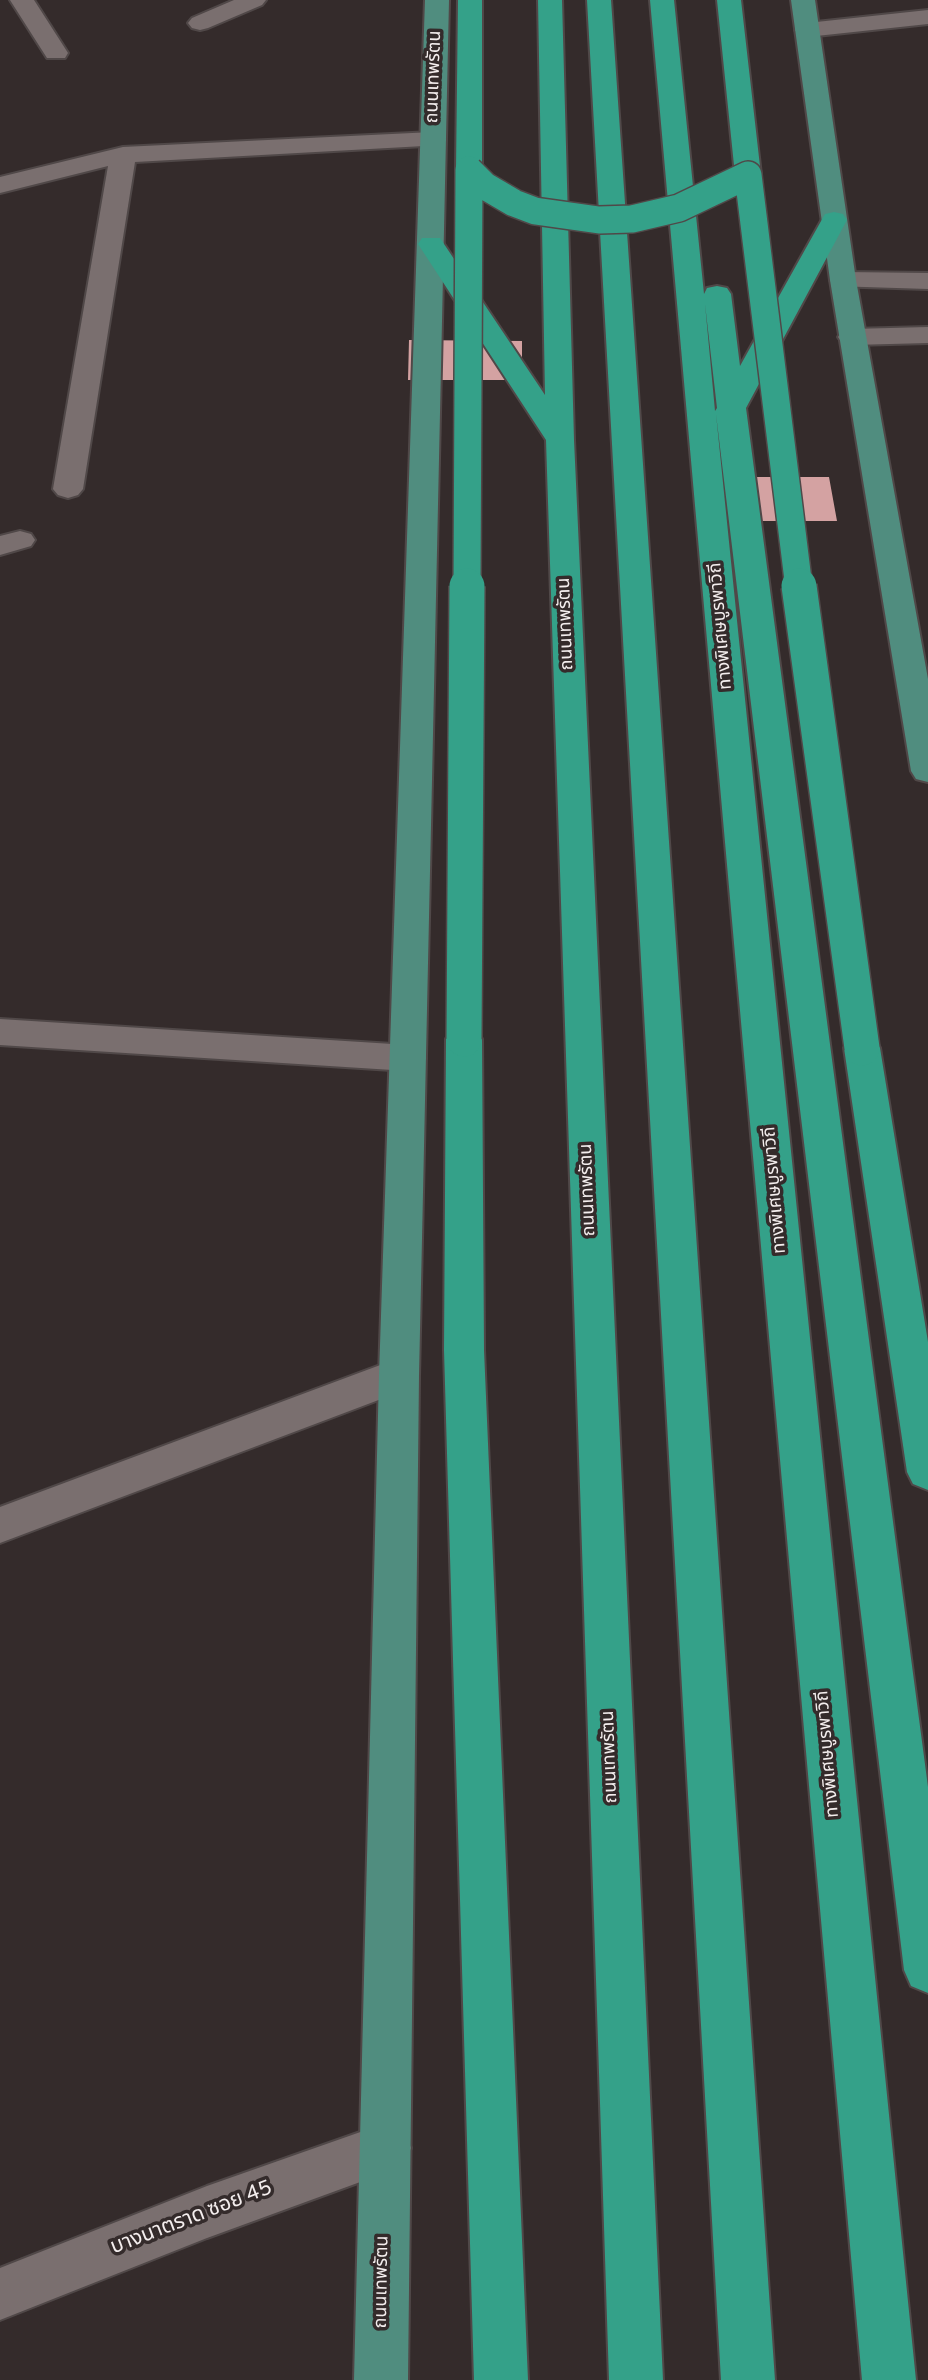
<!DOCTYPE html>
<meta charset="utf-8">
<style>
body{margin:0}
canvas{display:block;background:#342b2b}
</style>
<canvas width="928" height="2380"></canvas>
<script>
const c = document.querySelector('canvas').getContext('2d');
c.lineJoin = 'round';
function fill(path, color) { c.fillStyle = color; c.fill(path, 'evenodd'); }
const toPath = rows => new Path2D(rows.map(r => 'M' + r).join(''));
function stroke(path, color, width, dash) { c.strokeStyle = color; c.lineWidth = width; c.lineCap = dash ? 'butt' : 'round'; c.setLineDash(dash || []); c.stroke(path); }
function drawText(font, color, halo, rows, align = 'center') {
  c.font = font + ' Overpass,"Noto Sans Thai",sans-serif'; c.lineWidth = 7; c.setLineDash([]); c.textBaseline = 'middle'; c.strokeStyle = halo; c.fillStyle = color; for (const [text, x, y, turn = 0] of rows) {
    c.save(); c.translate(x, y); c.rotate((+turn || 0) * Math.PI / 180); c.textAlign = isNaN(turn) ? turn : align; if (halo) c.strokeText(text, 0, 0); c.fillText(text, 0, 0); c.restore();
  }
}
fill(toPath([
 [409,340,522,341,522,380,408,380],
 [726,477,829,477,837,521,732,521]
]), '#d4a2a2');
const minor = toPath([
 [10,0,34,0,68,53,65,58,47,58,10,0],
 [234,0,266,0,262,5,208,28,200,30,192,28,188,23,192,18,234,0],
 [928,10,928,24,807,37,799,35,795,30,799,25,807,23,928,10],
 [433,132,442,135,446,140,442,145,135,162,83,489,78,495,68,498,58,495,53,489,108,166,0,193,0,177,123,147,433,132],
 [843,272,928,273,928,289,833,286,830,280,833,274,843,272],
 [928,327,928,343,852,345,842,343,838,337,842,331,852,329,928,327],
 [20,531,31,534,35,540,31,546,0,555,0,536,20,531],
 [0,1019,408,1045,421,1048,426,1058,421,1068,408,1071,0,1045,0,1019],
 [399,1358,413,1363,419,1375,413,1387,0,1543,0,1507,399,1358],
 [386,2123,404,2130,411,2148,404,2166,207,2238,0,2320,0,2268,207,2186,386,2123]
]);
const major = toPath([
 [425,0,449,0,419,1375,408,2380,354,2380,379,1375,425,0],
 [791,0,815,0,856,280,928,679,928,782,916,779,911,771,830,280,791,0]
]);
const highway = toPath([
 [458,0,482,0,482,170,478,175,469,178,460,175,456,170,458,0],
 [538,0,562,0,574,440,663,2380,609,2380,546,440,418,244,422,238,440,238,545,395,538,0],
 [587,0,611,0,775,2380,721,2380,587,0],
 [650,0,674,0,704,294,707,288,717,286,727,288,731,294,740,366,825,214,834,212,843,214,847,220,746,408,928,1787,928,1993,911,1986,904,1970,716,414,916,2380,862,2380,650,0],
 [705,304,717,408,715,411,705,304],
 [717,0,741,0,761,175,757,180,748,183,739,180,735,175,717,0],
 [464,1026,477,1030,482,1039,484,1350,528,2380,474,2380,444,1350,446,1039,451,1030,464,1026],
 [862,1035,875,1039,880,1048,928,1342,928,1490,913,1484,907,1472,844,1048,849,1039,862,1035]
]);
stroke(minor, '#504848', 4);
stroke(major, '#504848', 4);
stroke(highway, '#504848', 4);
fill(minor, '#7a6f6f');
fill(major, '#508d7f');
fill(highway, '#34a189');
const highwayBridgeFar1 = toPath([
 [469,170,485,186,514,203,535,211,599,220,632,219,679,208,748,175,799,588],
 [467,588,469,170]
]);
const highwayBridge = toPath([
 [799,586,862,1048],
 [464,1039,467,586]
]);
stroke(highwayBridgeFar1, '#504848', 30, []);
stroke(highwayBridge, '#504848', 38, []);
stroke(highwayBridgeFar1, '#34a189', 27);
stroke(highwayBridge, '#34a189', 35);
drawText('18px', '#f4eeee', '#342b2b', [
 ["ถนนเทพรัตน",435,77,-88],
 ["ถนนเทพรัตน",567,624,-92],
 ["ทางพิเศษบูรพาวิถี",722,626,-95],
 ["ถนนเทพรัตน",589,1190,-92],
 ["ทางพิเศษบูรพาวิถี",776,1190,-95],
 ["ทางพิเศษบูรพาวิถี",829,1754,-95],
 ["ถนนเทพรัตน",611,1757,-92],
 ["ถนนเทพรัตน",383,2282,-89]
]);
drawText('21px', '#f4eeee', '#342b2b', [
 ["บางนาตราด ซอย 45",192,2219,-21]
]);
</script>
